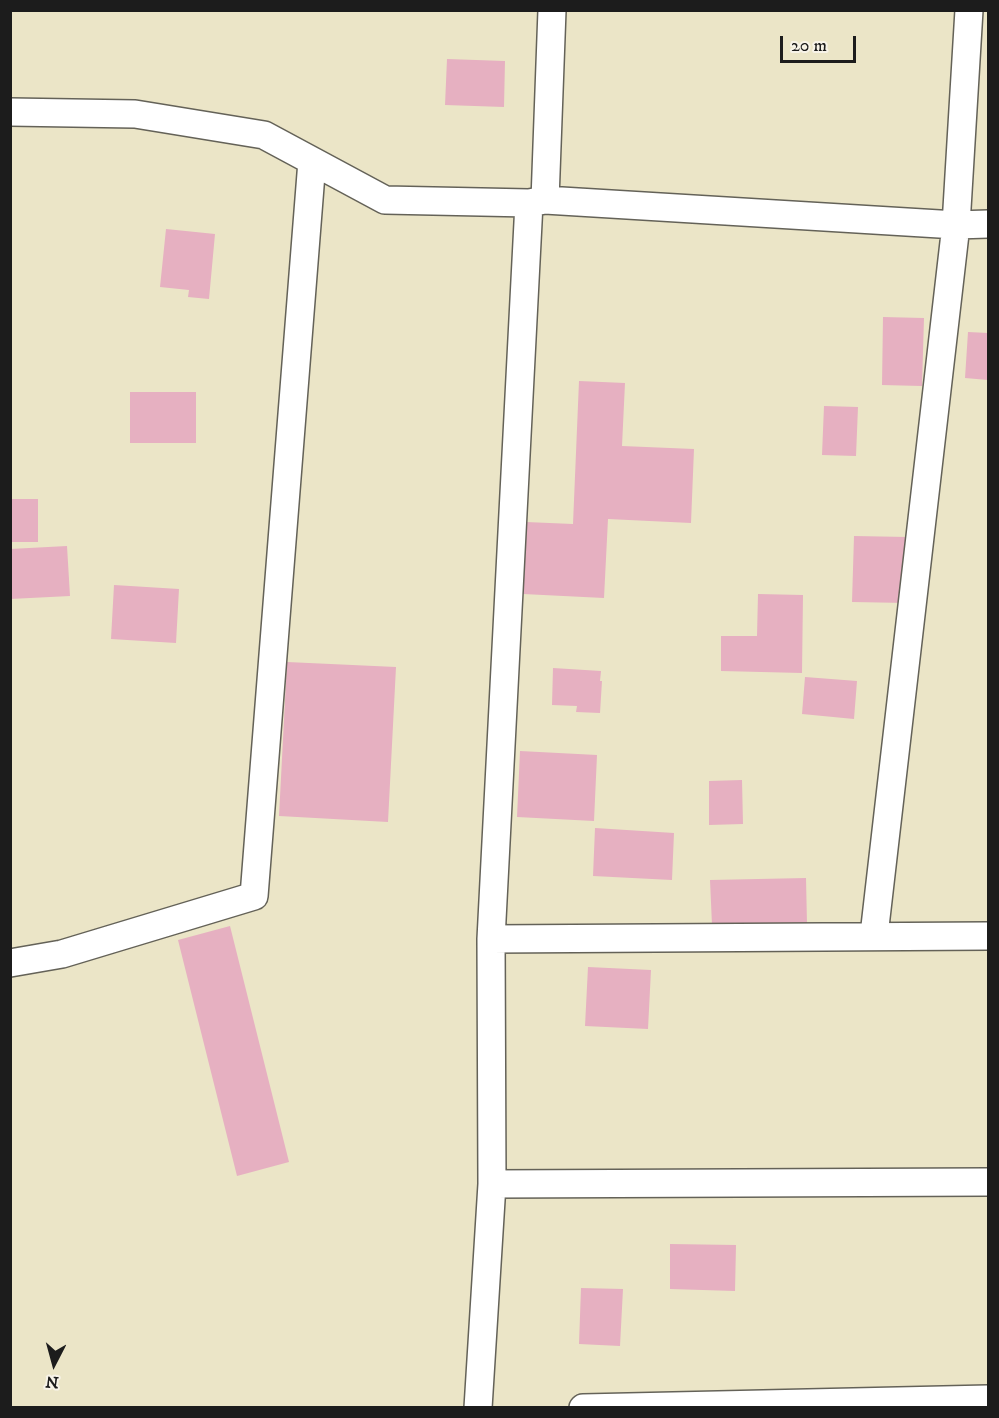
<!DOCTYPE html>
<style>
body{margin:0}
#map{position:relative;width:999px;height:1418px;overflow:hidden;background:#ebe5c7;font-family:"IM FELL DW Pica",serif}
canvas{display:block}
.frame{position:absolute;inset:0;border:12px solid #1c1c1c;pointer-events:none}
.north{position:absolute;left:24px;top:1334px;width:60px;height:60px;-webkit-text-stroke:4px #f7f3e8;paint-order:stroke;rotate:186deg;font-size:16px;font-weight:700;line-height:24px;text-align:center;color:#1c1c1c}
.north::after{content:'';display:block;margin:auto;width:21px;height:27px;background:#1c1c1c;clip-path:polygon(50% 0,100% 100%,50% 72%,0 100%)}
.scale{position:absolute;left:780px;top:36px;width:76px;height:27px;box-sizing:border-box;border:3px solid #1c1c1c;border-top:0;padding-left:8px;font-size:18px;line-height:21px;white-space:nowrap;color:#1c1c1c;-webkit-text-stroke:4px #f7f3e8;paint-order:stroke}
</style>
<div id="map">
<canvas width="999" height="1418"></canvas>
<div class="frame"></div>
<div class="north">N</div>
<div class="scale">20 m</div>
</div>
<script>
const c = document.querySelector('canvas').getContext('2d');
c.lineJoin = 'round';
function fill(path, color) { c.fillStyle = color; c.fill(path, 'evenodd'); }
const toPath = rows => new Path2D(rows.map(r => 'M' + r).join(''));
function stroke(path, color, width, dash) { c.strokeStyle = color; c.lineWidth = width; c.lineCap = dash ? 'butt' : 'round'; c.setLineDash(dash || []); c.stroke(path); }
fill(toPath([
 [447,59,505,61,504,107,445,105],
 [166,229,215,234,209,299,188,297,189,290,160,287],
 [883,317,924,318,922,386,882,385],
 [968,332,988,333,988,380,965,378],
 [579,381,625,383,622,446,694,449,691,523,608,519,604,598,523,594,526,522,573,524],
 [130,392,196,392,196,443,130,443],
 [824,406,858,407,856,456,822,455],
 [10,499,38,499,38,542,10,542],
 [854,536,908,537,907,603,852,602],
 [67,546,70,596,10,599,10,549],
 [114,585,179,589,176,643,111,639],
 [758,594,803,595,802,673,721,671,721,636,757,636],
 [287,662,396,667,388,822,279,816],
 [553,668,601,671,600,681,602,681,600,713,576,712,577,706,552,705],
 [805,677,857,681,854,719,802,714],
 [520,751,597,755,594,821,517,817],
 [742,780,743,824,709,825,709,781],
 [595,828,674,833,672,880,593,876],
 [806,878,807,924,712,925,710,880],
 [230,926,289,1162,237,1176,178,940],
 [588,967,651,970,648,1029,585,1026],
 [670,1244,736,1245,735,1291,670,1289],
 [581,1288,623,1289,620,1346,579,1344]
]), '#e6b0c1');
const street = toPath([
 [10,112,135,114,264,135,385,200,529,203,545,200,956,225,988,224],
 [545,200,552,10],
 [874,935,956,225,969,10],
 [491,939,988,936],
 [10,963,62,954,254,896,312,161],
 [492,1184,988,1182],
 [478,1408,492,1184,491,939,529,203],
 [583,1408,988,1399]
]);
stroke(street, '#646258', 30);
stroke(street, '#fff', 27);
</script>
